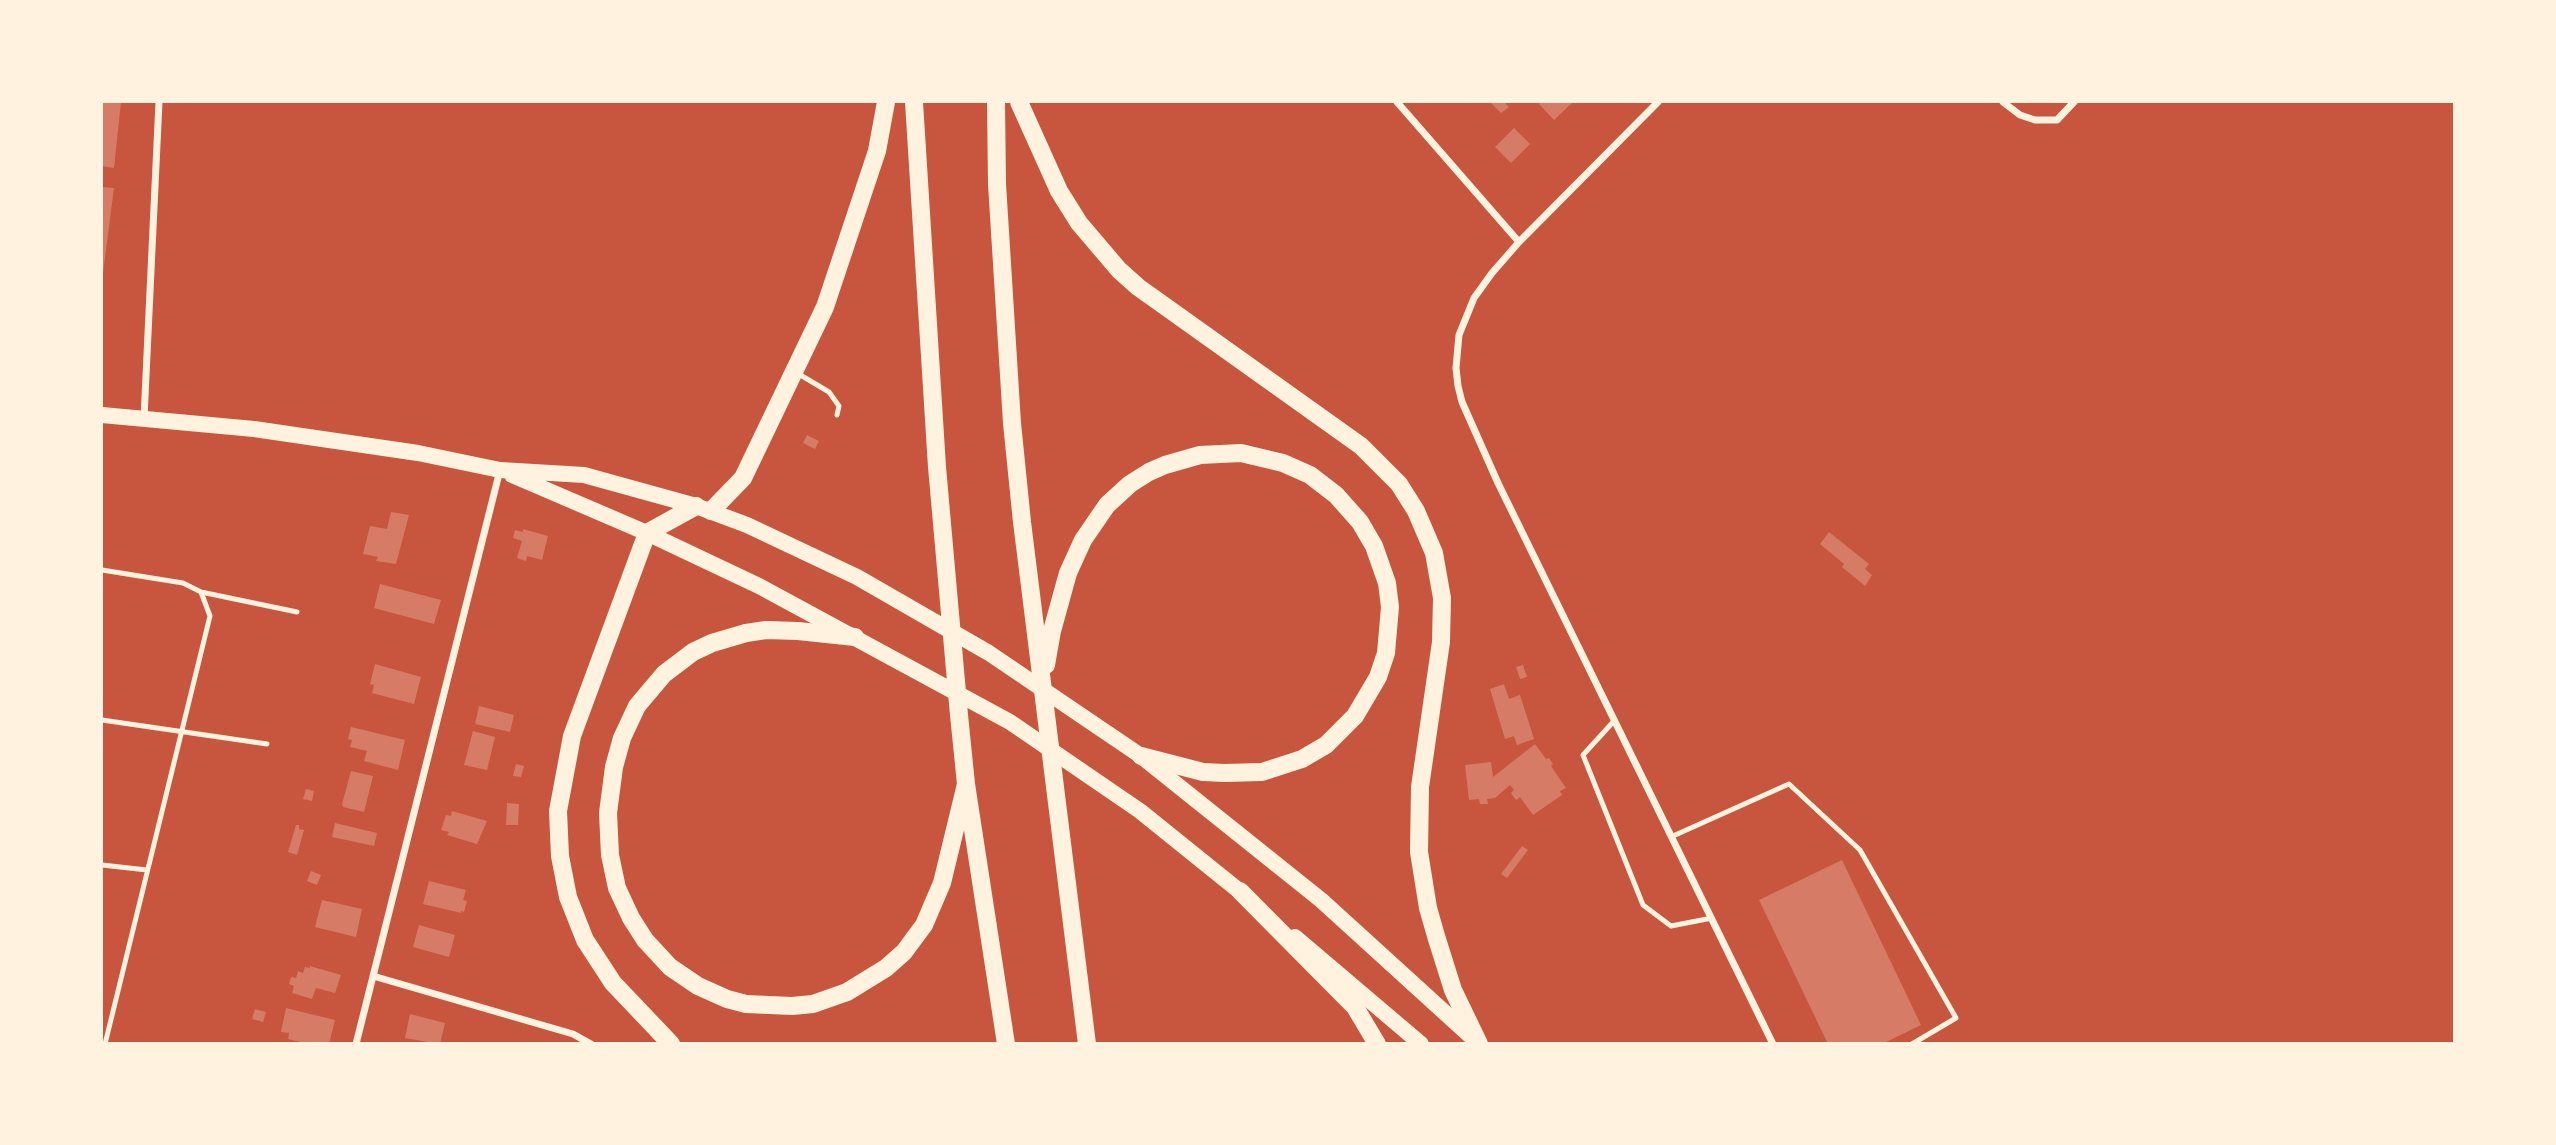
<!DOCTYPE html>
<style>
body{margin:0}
#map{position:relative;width:2556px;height:1145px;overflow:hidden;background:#c8553d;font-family:Merriweather,serif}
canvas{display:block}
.frame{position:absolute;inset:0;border:103px solid #fff3e0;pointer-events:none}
</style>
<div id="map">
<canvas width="2556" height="1145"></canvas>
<div class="frame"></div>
</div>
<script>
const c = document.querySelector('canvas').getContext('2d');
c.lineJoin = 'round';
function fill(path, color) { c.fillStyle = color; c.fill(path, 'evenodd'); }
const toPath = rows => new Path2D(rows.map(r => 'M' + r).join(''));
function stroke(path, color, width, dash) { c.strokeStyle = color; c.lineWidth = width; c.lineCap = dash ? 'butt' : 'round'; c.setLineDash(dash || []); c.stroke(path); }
fill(toPath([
 [102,102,121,102,114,168,102,166],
 [1490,102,1504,102,1509,107,1501,113],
 [1541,102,1573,102,1554,120,1539,104],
 [1514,128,1530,144,1511,163,1495,147],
 [102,187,114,188,103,273,102,273],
 [807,435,819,441,815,449,803,443],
 [391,512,409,515,396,564,376,561,378,557,363,554,370,526,387,529],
 [523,529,548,536,542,560,527,556,526,561,517,558,522,541,513,538,515,530,523,532],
 [1829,532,1869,564,1865,569,1872,575,1865,586,1842,567,1844,564,1820,544],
 [380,584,441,600,434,624,374,608],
 [375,664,421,677,414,704,372,693,374,685,370,684],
 [1523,665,1527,677,1520,679,1516,667],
 [1504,684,1509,699,1520,695,1534,739,1517,745,1514,736,1505,739,1490,689],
 [479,706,514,715,510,732,475,724],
 [351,727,405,740,398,770,364,761,367,751,350,747,352,740,348,739],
 [473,731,495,737,487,770,464,765],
 [1535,744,1546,759,1549,758,1553,764,1551,766,1566,788,1560,791,1562,795,1533,815,1520,797,1516,800,1511,793,1514,790,1510,785,1495,798,1487,799,1488,804,1480,804,1479,799,1469,800,1465,765,1491,762,1493,777],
 [516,764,524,766,521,777,513,776],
 [351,771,373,776,364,812,343,807,342,804],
 [306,789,314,791,312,801,303,799],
 [507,803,519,804,518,825,506,825],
 [452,811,487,821,477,844,447,835,449,832,441,830,446,815,451,816],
 [335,823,377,833,374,846,332,837],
 [296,825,299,825,299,829,304,830,297,855,288,852],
 [1522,846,1528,850,1507,878,1501,874],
 [1842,860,1921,1025,1882,1044,1828,1044,1759,900],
 [311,871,321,875,317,885,307,881],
 [429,881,466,890,463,900,467,901,464,912,461,911,461,913,423,904],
 [322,900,362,909,356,937,315,927],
 [419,925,455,935,449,957,413,947],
 [310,966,341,975,335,993,316,988,312,999,292,993,294,986,289,984,291,977,296,978,298,971,303,973,305,967,310,968],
 [286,1008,335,1020,329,1044,309,1044,288,1039,289,1033,281,1032],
 [255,1009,266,1012,263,1022,252,1019],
 [410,1014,445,1023,440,1044,405,1038]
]), '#d67c66');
stroke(toPath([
 [797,373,829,392,839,406,837,415],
 [102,570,183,583,201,592,297,612],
 [102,720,267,744],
 [1614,721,1583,755,1643,905,1671,926,1712,918],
 [1673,836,1789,784,1860,850,1956,1018,1912,1044],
 [102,865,147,870],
 [105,1044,210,616,201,592]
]), '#fff3e0', 5);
stroke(toPath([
 [1397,102,1519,242],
 [1658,102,1519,242,1492,273,1474,298,1459,335,1456,368,1458,386,1462,402,1498,483,1773,1044],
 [2003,102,2020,115,2035,120,2057,120,2074,102],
 [144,418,159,102],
 [373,976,573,1034,591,1044],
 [356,1044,500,470]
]), '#fff3e0', 7);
stroke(toPath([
 [102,415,254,429,418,453,500,470,584,475,696,506,747,525,857,577,989,653,1141,756,1321,900,1476,1041],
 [512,475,647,533,759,586,1010,722,1140,811,1248,898],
 [1295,937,1421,1044]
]), '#fff3e0', 16);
stroke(toPath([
 [914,102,937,467,959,715,966,784,1006,1044],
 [996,102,997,184,1012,423,1022,522,1087,1044],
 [1019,102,1059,191,1079,223,1119,270,1138,287,1361,446,1399,484,1416,511,1434,553,1442,598,1441,642,1420,787,1419,852,1428,908,1436,936,1453,990,1479,1044],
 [711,511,743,478,825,307,877,151,886,102],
 [855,637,798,631,766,630,746,633,712,643,693,652,664,674,637,706,622,738,614,767,608,813,610,855,617,888,631,918,645,940,670,967,698,986,727,999,746,1004,792,1006,813,1004,847,992,886,968,904,952,924,925,942,883,966,784],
 [1046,665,1052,631,1068,573,1083,540,1107,505,1130,484,1149,472,1165,465,1200,455,1241,453,1283,463,1310,475,1336,495,1360,522,1374,546,1387,583,1390,607,1386,653,1378,677,1355,716,1326,745,1302,759,1262,772,1224,773,1203,772,1141,756],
 [1240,891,1355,1007,1377,1044],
 [671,1044,613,983,585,940,568,897,560,856,558,811,572,736,647,533,696,506]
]), '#fff3e0', 18);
</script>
